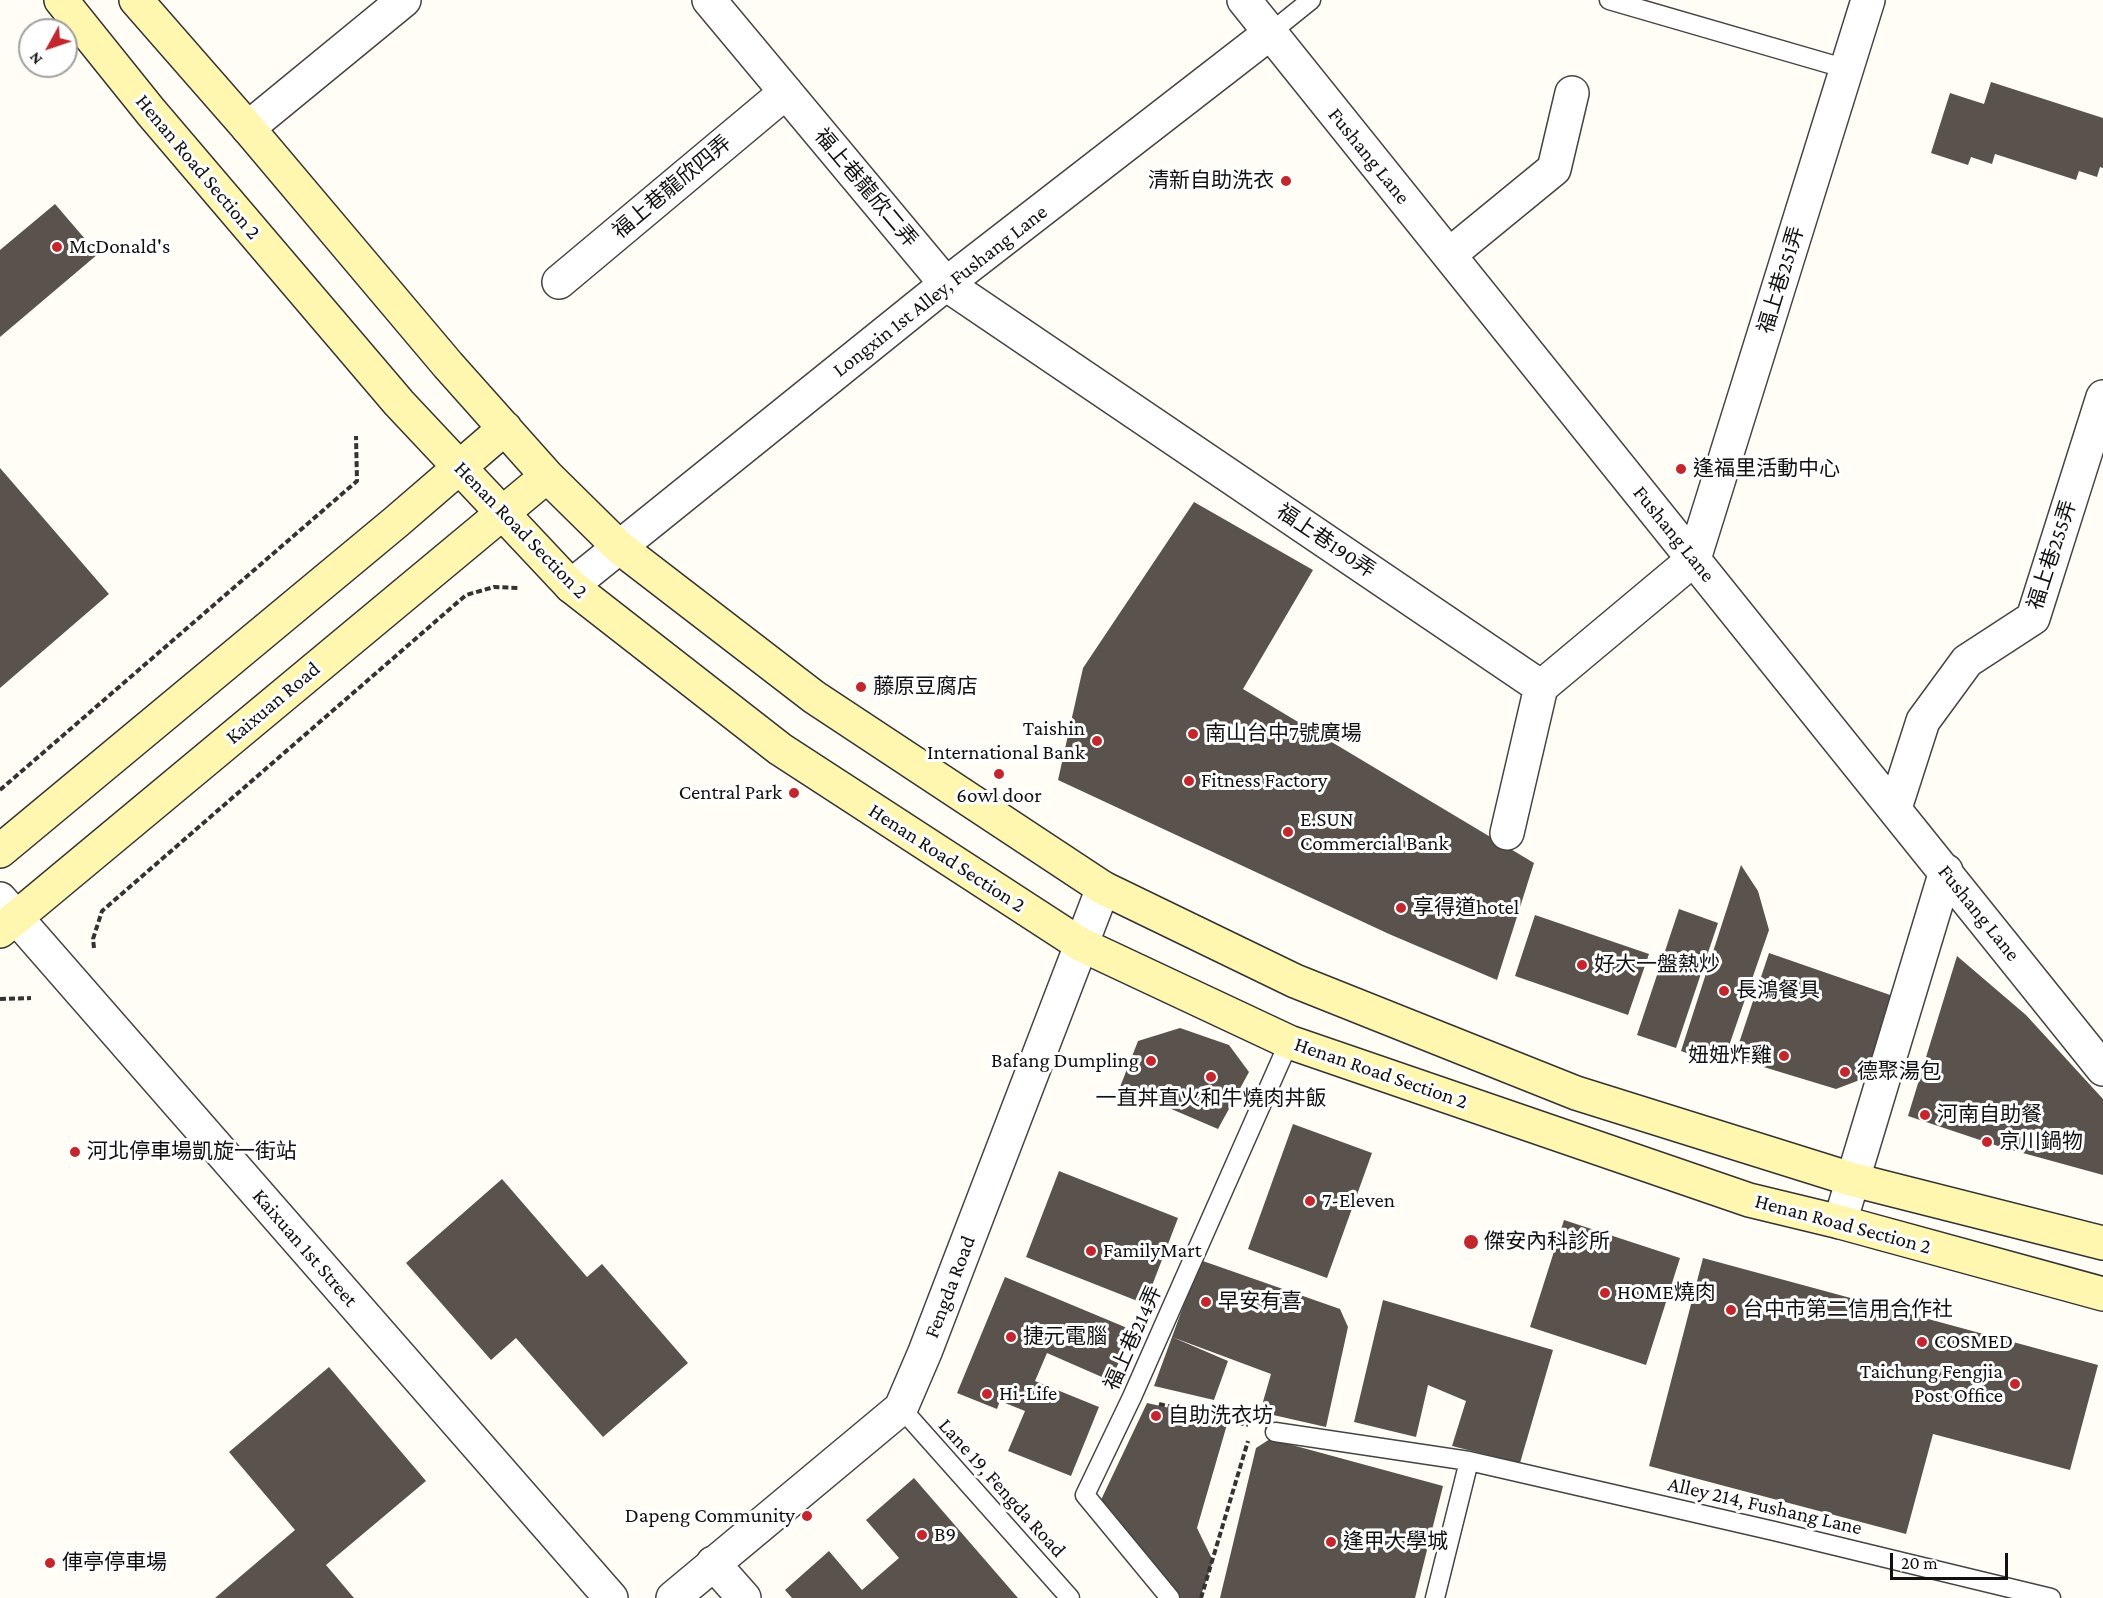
<!DOCTYPE html>
<meta charset="utf-8">
<style>
body{margin:0}
#map{position:relative;width:2103px;height:1598px;overflow:hidden;background:#fffdf5;font-family:"Crimson Pro",serif}
canvas{display:block}
.north{position:absolute;left:18px;top:18px;width:60px;height:60px;box-sizing:border-box;background:#fff;border:2px solid #a0a0a0;border-radius:50%;rotate:230deg;font-size:16px;font-weight:700;line-height:24px;text-align:center;color:#111}
.north::after{content:'';display:block;margin:auto;width:21px;height:27px;background:#c4262e;clip-path:polygon(50% 0,100% 100%,50% 72%,0 100%)}
.scale{position:absolute;left:1890px;top:1553px;width:118px;height:27px;box-sizing:border-box;border:3px solid #111;border-top:0;padding-left:8px;font-size:18px;line-height:21px;white-space:nowrap;color:#111;-webkit-text-stroke:4px #fff;paint-order:stroke}
</style>
<div id="map">
<canvas width="2103" height="1598"></canvas>
<div class="north">N</div>
<div class="scale">20 m</div>
</div>
<script>
const c = document.querySelector('canvas').getContext('2d');
c.lineJoin = 'round';
function fill(path, color) { c.fillStyle = color; c.fill(path, 'evenodd'); }
const toPath = rows => new Path2D(rows.map(r => 'M' + r).join(''));
function stroke(path, color, width, dash) { c.strokeStyle = color; c.lineWidth = width; c.lineCap = dash ? 'butt' : 'round'; c.setLineDash(dash || []); c.stroke(path); }
function drawText(font, color, halo, rows, align = 'center') {
  c.font = font + ' "Crimson Pro","Noto Sans TC",serif'; c.lineWidth = 6; c.setLineDash([]); c.textBaseline = 'middle'; c.strokeStyle = halo; c.fillStyle = color; for (const [text, x, y, turn = 0] of rows) {
    c.save(); c.translate(x, y); c.rotate((+turn || 0) * Math.PI / 180); c.textAlign = isNaN(turn) ? turn : align; if (halo) c.strokeText(text, 0, 0); c.fillText(text, 0, 0); c.restore();
  }
}
fill(toPath([
 [1991,82,2103,118,2103,168,2100,167,2097,177,2079,171,2076,180,1995,154,1992,164,1971,157,1968,165,1931,153,1950,93,1984,104],
 [55,204,98,254,0,337,0,250],
 [0,468,109,594,0,688],
 [1194,502,1313,570,1243,689,1534,863,1497,980,1389,934,1058,780,1083,668],
 [1741,865,1758,891,1769,930,1722,1066,1681,1051],
 [1679,909,1718,923,1676,1048,1637,1035],
 [1535,915,1649,954,1628,1015,1515,976],
 [1769,953,1896,997,1865,1078,1836,1089,1734,1058],
 [1957,956,2026,1015,2103,1099,2103,1175,2001,1147,1908,1116],
 [1180,1028,1229,1045,1249,1072,1218,1129,1120,1087,1138,1041],
 [1293,1124,1372,1153,1327,1278,1248,1249],
 [1059,1171,1178,1218,1145,1304,1026,1257],
 [502,1179,587,1277,602,1264,688,1363,603,1437,516,1338,491,1360,406,1263],
 [1564,1220,1680,1258,1646,1365,1530,1327],
 [1703,1258,2098,1365,2070,1470,1933,1434,1906,1534,1649,1466],
 [1200,1260,1340,1309,1348,1327,1326,1427,1260,1412,1271,1374,1172,1337],
 [1005,1277,1132,1330,1111,1381,1047,1353,1035,1381,1099,1407,1071,1476,1008,1451,1025,1411,1000,1401,997,1409,957,1393],
 [1383,1300,1553,1350,1520,1463,1452,1446,1466,1401,1428,1385,1416,1437,1354,1422],
 [1172,1337,1228,1361,1214,1400,1154,1386],
 [329,1367,426,1481,326,1565,354,1598,215,1598,295,1530,229,1452],
 [1147,1403,1228,1421,1197,1528,1213,1561,1200,1598,1160,1598,1100,1502],
 [1270,1439,1443,1486,1415,1598,1220,1598,1256,1448],
 [914,1478,1018,1598,792,1598,785,1590,829,1551,862,1590,899,1558,866,1520]
]), '#5a524d');
const lane = toPath([
 [1609,0,1847,69],
 [1270,33,1311,0],
 [901,1408,1070,1598],
 [1275,1432,1469,1461,1774,1531,2051,1598],
 [1170,1598,1085,1495,1132,1397,1289,1042],
 [1435,1598,1469,1461]
]);
const street = toPath([
 [709,0,946,284,1541,687,1694,559,1868,0],
 [1244,0,2103,1069],
 [248,128,404,0],
 [1449,255,1554,169,1572,93],
 [559,282,786,92],
 [571,586,946,284,1270,33],
 [1895,808,1923,721,1967,661,2033,618,2103,397],
 [1507,833,1541,687],
 [0,899,611,1598],
 [1840,1222,1946,871],
 [713,1563,744,1598],
 [673,1598,901,1408,925,1352,1103,888]
]);
const secondary = toPath([
 [61,0,151,112,399,403,571,586,780,749,1080,944,1289,1042,1749,1200,1840,1222,2103,1294],
 [136,0,248,128,448,365,547,476,619,547,814,697,1103,888,1295,981,1576,1093,1854,1180,2103,1243],
 [0,851,396,522,505,428],
 [0,931,547,476]
]);
stroke(lane, '#444', 21);
stroke(street, '#444', 36);
stroke(secondary, '#333', 36);
stroke(toPath([
 [0,790,357,481,356,436],
 [94,948,93,939,102,911,466,595,494,587,520,588],
 [0,999,31,998],
 [1159,1404,1248,1425],
 [1201,1598,1248,1441]
]), '#333', 4, [6, 3]);
stroke(lane, '#fff', 18);
stroke(street, '#fff', 33);
stroke(secondary, '#fff6b0', 33);
for (const [x, y, r, color] of [
 [1286,181,6,"#c4262e"],
 [57,247,6,"#c4262e"],
 [1681,469,6,"#c4262e"],
 [861,687,6,"#c4262e"],
 [1193,734,6,"#c4262e"],
 [1097,741,6,"#c4262e"],
 [999,774,6,"#c4262e"],
 [1189,781,6,"#c4262e"],
 [794,793,6,"#c4262e"],
 [1288,832,6,"#c4262e"],
 [1401,908,6,"#c4262e"],
 [1582,965,6,"#c4262e"],
 [1724,991,6,"#c4262e"],
 [1784,1056,6,"#c4262e"],
 [1151,1061,6,"#c4262e"],
 [1845,1072,6,"#c4262e"],
 [1211,1077,6,"#c4262e"],
 [1925,1115,6,"#c4262e"],
 [1987,1142,6,"#c4262e"],
 [75,1152,6,"#c4262e"],
 [1310,1201,6,"#c4262e"],
 [1471,1242,8,"#c4262e"],
 [1091,1251,6,"#c4262e"],
 [1605,1293,6,"#c4262e"],
 [1206,1302,6,"#c4262e"],
 [1731,1310,6,"#c4262e"],
 [1011,1337,6,"#c4262e"],
 [1922,1342,6,"#c4262e"],
 [2015,1384,6,"#c4262e"],
 [987,1394,6,"#c4262e"],
 [1156,1416,6,"#c4262e"],
 [807,1516,6,"#c4262e"],
 [922,1535,6,"#c4262e"],
 [1331,1542,6,"#c4262e"],
 [50,1563,6,"#c4262e"]
]) { const dot = new Path2D(); dot.arc(x, y, r, 0, 2 * Math.PI); c.fillStyle = color; c.fill(dot); stroke(dot, '#fff', 2); }
drawText('21px', '#111', '#fff', [
 ["Fushang Lane",1369,156,51],
 ["Henan Road Section 2",198,167,50],
 ["福上巷龍欣四弄",672,187,-40],
 ["福上巷龍欣二弄",866,188,50],
 ["福上巷251弄",1781,280,-73],
 ["Longxin 1st Alley, Fushang Lane",940,291,-38],
 ["Henan Road Section 2",521,530,46],
 ["Fushang Lane",1674,534,51],
 ["福上巷190弄",1326,541,34],
 ["福上巷255弄",2052,555,-72],
 ["Kaixuan Road",273,703,-40],
 ["Henan Road Section 2",947,858,33],
 ["Fushang Lane",1979,913,51],
 ["Henan Road Section 2",1381,1073,19],
 ["Henan Road Section 2",1843,1224,15],
 ["Kaixuan 1st Street",305,1248,49],
 ["Fengda Road",950,1287,-69],
 ["福上巷214弄",1133,1338,-66],
 ["Lane 19, Fengda Road",1002,1488,48],
 ["Alley 214, Fushang Lane",1765,1506,13]
]);
drawText('21px', '#111', '#fff', [
 ["清新自助洗衣",1274,181,"right"],
 ["McDonald's",69,247],
 ["逢福里活動中心",1693,469],
 ["藤原豆腐店",873,687],
 ["Taishin",1085,729,"right"],
 ["International Bank",1085,753,"right"],
 ["南山台中7號廣場",1205,734],
 ["Fitness Factory",1201,781],
 ["Central Park",782,793,"right"],
 ["6owl door",999,796,"center"],
 ["E.SUN",1300,820],
 ["Commercial Bank",1300,844],
 ["享得道hotel",1413,908],
 ["好大一盤熱炒",1594,965],
 ["長鴻餐具",1736,991],
 ["妞妞炸雞",1772,1056,"right"],
 ["Bafang Dumpling",1139,1061,"right"],
 ["德聚湯包",1857,1072],
 ["一直丼直火和牛燒肉丼飯",1211,1099,"center"],
 ["河南自助餐",1937,1115],
 ["京川鍋物",1999,1142],
 ["河北停車場凱旋一街站",87,1152],
 ["7-Eleven",1322,1201],
 ["傑安內科診所",1484,1242],
 ["FamilyMart",1103,1251],
 ["HOME燒肉",1617,1293],
 ["早安有喜",1218,1302],
 ["台中市第二信用合作社",1743,1310],
 ["捷元電腦",1023,1337],
 ["COSMED",1934,1342],
 ["Taichung Fengjia",2003,1372,"right"],
 ["Post Office",2003,1396,"right"],
 ["Hi-Life",999,1394],
 ["自助洗衣坊",1168,1416],
 ["Dapeng Community",795,1516,"right"],
 ["B9",934,1535],
 ["逢甲大學城",1343,1542],
 ["俥亭停車場",62,1563]
], 'left');
</script>
